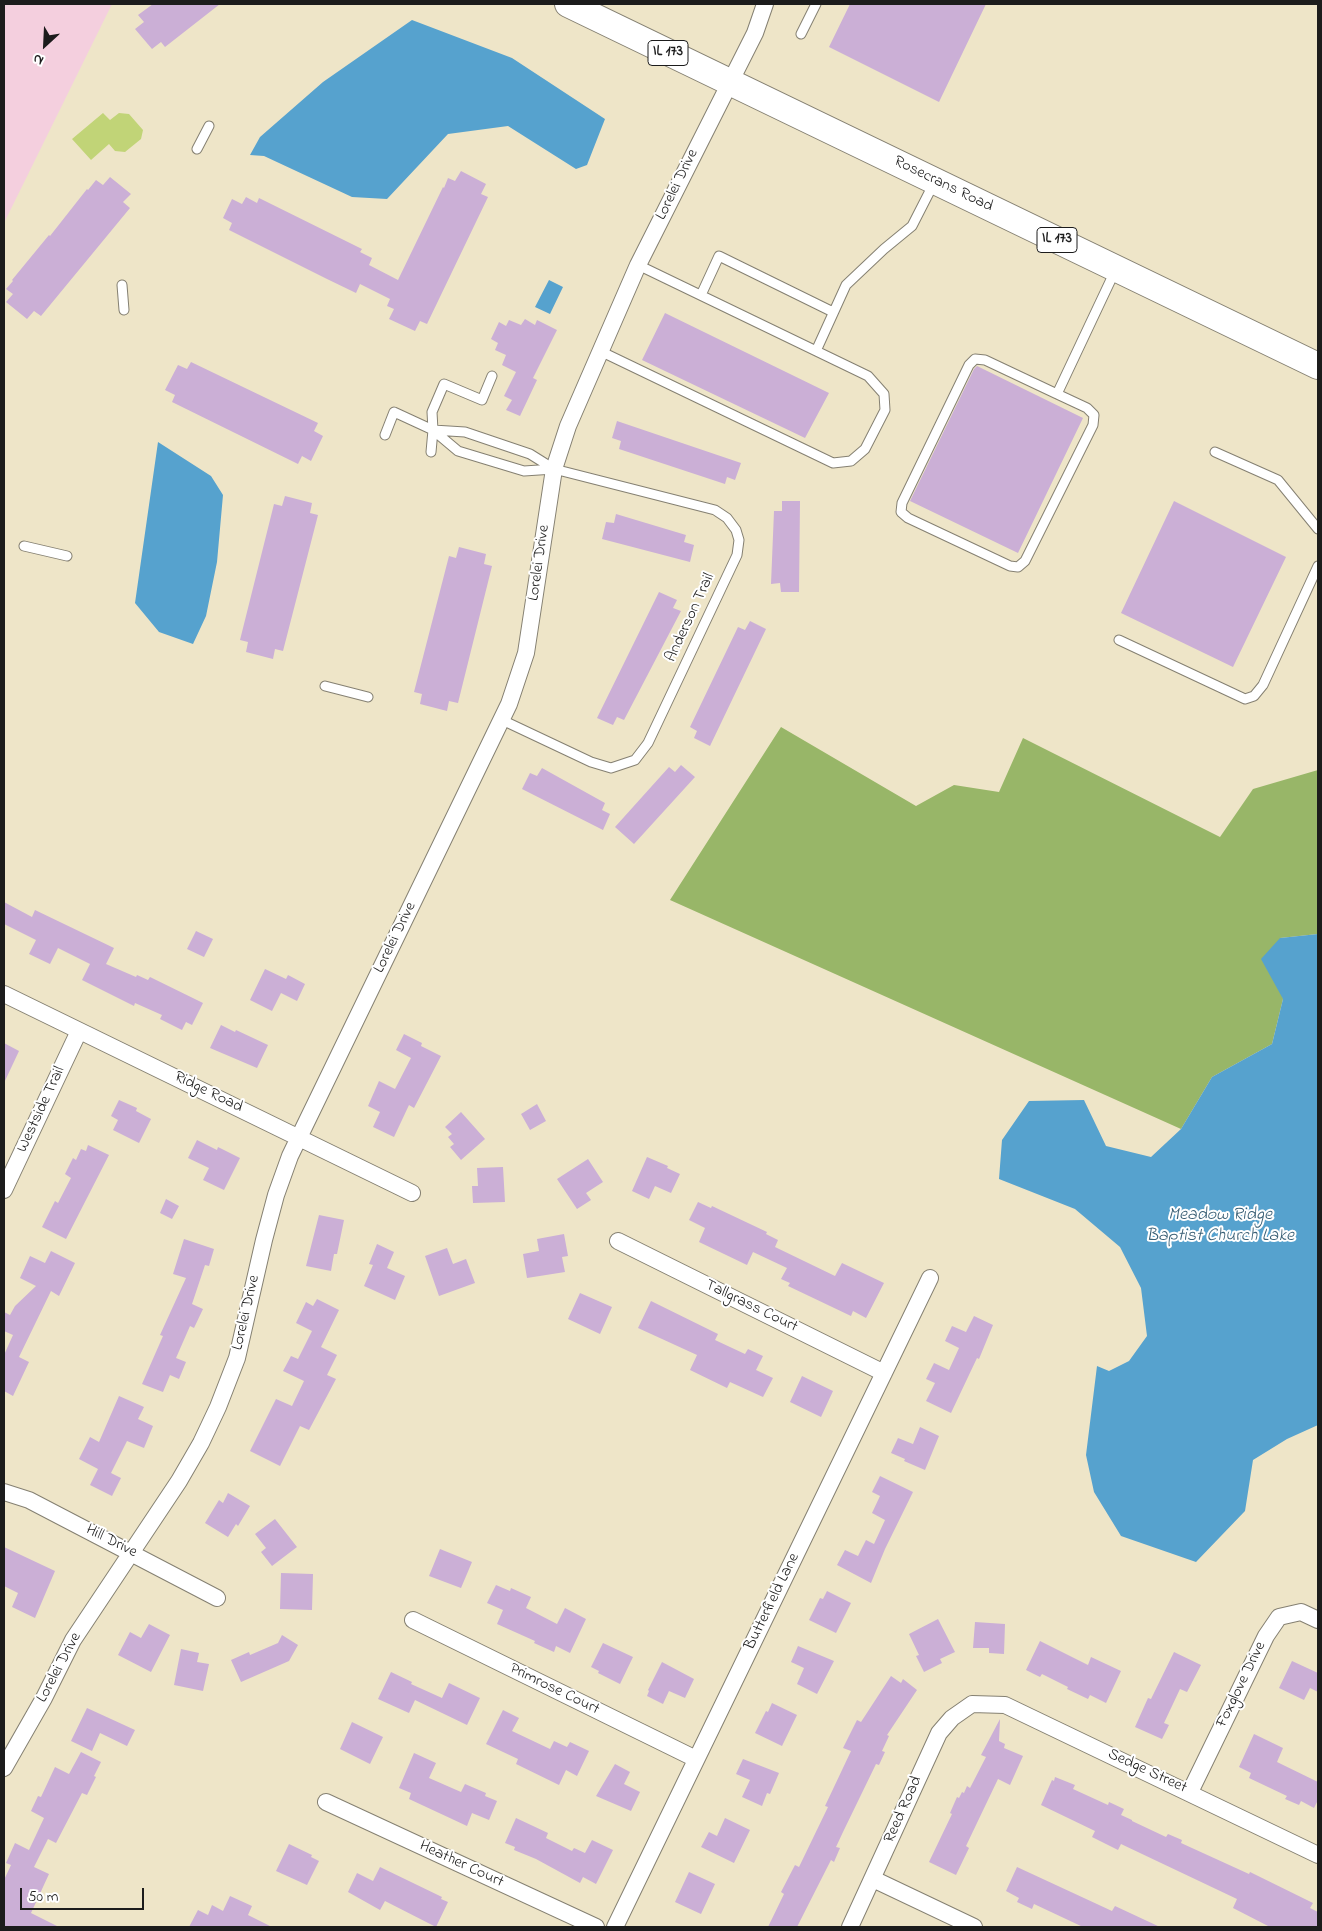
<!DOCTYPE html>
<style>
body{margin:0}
#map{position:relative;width:1322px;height:1931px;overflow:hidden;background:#eee5c8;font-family:"Indie Flower",sans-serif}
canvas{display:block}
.frame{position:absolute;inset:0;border:5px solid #1c1c1c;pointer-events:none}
.north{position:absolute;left:20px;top:20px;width:50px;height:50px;-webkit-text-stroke:4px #fff;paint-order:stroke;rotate:205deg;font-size:14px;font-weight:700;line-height:20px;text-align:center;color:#1c1c1c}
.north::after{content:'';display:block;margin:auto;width:18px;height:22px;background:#1c1c1c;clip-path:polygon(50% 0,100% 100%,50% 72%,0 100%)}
.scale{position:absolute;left:20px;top:1888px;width:124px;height:22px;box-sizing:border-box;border:2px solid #1c1c1c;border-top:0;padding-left:6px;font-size:15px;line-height:18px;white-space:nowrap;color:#1c1c1c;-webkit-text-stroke:4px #fff;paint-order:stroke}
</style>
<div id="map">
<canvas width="1322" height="1931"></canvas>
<div class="frame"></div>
<div class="north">N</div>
<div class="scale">50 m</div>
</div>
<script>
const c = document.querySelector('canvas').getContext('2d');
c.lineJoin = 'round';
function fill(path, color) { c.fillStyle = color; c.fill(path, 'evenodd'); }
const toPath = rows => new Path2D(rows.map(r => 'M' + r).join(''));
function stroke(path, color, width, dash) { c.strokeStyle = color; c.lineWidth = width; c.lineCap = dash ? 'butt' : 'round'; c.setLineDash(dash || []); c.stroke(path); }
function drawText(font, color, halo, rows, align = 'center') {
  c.font = font + ' "Indie Flower",sans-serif'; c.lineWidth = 4; c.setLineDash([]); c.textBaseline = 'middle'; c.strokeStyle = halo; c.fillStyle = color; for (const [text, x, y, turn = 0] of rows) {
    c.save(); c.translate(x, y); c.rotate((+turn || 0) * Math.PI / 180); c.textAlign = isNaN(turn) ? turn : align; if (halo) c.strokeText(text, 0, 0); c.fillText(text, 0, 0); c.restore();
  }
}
fill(toPath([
 [4,4,112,4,4,223]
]), '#f4cfde');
fill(toPath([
 [103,113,110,120,119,113,129,114,143,130,141,139,125,152,115,151,109,144,91,160,72,139]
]), '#c1d477');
fill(toPath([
 [781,727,916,806,954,785,999,792,1023,738,1220,837,1253,789,1318,770,1318,934,1280,938,1283,999,1272,1044,1212,1077,1181,1129,670,900]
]), '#98b668');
fill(toPath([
 [412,20,512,58,605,119,587,165,576,169,508,126,448,134,387,199,352,197,264,156,250,155,260,137,323,82],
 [549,280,563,287,550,314,535,307],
 [158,442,211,476,223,495,217,562,206,616,193,644,159,632,135,603],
 [1318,934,1318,1425,1287,1439,1253,1460,1245,1511,1196,1562,1121,1536,1094,1492,1086,1455,1097,1366,1109,1371,1129,1361,1147,1336,1141,1288,1120,1247,1075,1209,999,1179,1002,1140,1029,1101,1084,1100,1106,1146,1151,1157,1181,1129,1212,1077,1272,1044,1283,999,1261,959,1280,938]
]), '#56a2ce');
fill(toPath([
 [153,4,220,4,165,47,161,42,152,49,135,29,144,22,138,15],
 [850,4,986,4,939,102,829,47],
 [461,171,486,184,481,194,488,197,427,324,420,321,415,331,389,319,394,309,387,306,390,299,360,284,356,293,327,279,229,230,232,223,223,218,232,199,242,204,246,197,257,203,259,198,362,249,360,252,372,258,369,265,398,280,443,187,444,188,448,178,455,181],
 [110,177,131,194,123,202,130,208,41,316,34,311,27,319,6,302,13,294,6,289,13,281,12,280,49,235,50,236,87,189,88,190,96,180,103,185],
 [665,313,829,393,805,438,642,360],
 [525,319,535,325,537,320,557,330,533,378,537,380,520,416,506,410,512,400,504,396,516,372,502,365,506,355,495,350,498,343,491,339,499,322,506,326,509,320,521,325],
 [191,362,318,423,314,431,323,436,311,461,302,456,298,464,172,402,175,395,165,390,178,365,187,369],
 [977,366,1083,418,1018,553,910,501,974,369],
 [617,421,741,463,735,480,727,477,725,484,619,449,621,441,612,438],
 [285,496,312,503,310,513,318,515,283,651,275,649,273,659,246,652,248,642,240,640,274,504,282,506],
 [782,501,800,501,799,592,781,592,780,583,771,584,774,511,782,511],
 [1174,501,1286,557,1233,667,1121,613],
 [616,514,686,535,684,542,694,545,690,562,602,539,606,522,614,523],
 [459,547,486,554,484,564,492,566,458,703,449,701,447,711,420,704,422,694,414,692,449,556,456,558],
 [659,592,677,600,673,608,681,611,624,720,617,717,613,725,597,718],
 [750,621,766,629,710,746,694,738,697,731,690,727,738,627,745,630],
 [681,765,695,777,634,844,615,827,669,767,675,772],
 [542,768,605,803,602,810,610,814,603,830,522,789,530,773,537,776],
 [4,902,32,917,35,910,114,948,106,964,136,977,137,975,148,980,150,977,203,1003,192,1025,186,1022,182,1030,160,1019,162,1015,135,1003,134,1006,82,980,90,964,58,948,50,964,29,954,36,940,4,924],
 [196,931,213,939,204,957,187,949],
 [265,969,286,979,288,975,305,984,297,1001,281,993,272,1011,250,1000],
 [221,1025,235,1032,236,1030,268,1045,257,1068,210,1048],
 [404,1034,422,1043,421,1046,441,1056,414,1108,409,1105,394,1137,373,1127,380,1112,368,1106,379,1081,395,1089,411,1058,396,1050],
 [4,1043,19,1051,4,1083],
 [119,1100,137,1108,136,1111,151,1119,139,1143,113,1130,118,1120,111,1116],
 [537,1104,546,1121,530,1130,521,1114],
 [461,1112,485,1139,461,1160,450,1147,454,1144,448,1137,452,1134,445,1127],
 [197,1140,217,1150,218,1147,240,1158,224,1190,203,1180,209,1168,188,1158],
 [88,1145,109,1155,66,1239,42,1227,55,1201,58,1203,71,1178,65,1174,73,1158,76,1160,81,1149,86,1151],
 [647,1157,668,1166,667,1168,680,1174,671,1193,655,1186,649,1199,632,1191],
 [588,1159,603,1182,586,1193,591,1200,577,1209,557,1179],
 [503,1167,505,1202,473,1203,472,1186,478,1186,477,1168],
 [166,1199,179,1206,172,1219,160,1213],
 [698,1202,711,1208,712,1206,767,1232,766,1234,778,1240,775,1247,835,1276,842,1263,884,1283,866,1318,853,1311,851,1316,788,1286,790,1283,781,1279,787,1268,753,1252,747,1265,699,1242,705,1228,689,1220],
 [319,1215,344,1220,337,1254,334,1254,331,1271,306,1266],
 [564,1234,568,1256,562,1257,565,1272,527,1278,523,1254,539,1251,537,1239],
 [184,1239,214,1249,209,1266,205,1265,192,1304,203,1309,194,1328,190,1326,176,1358,186,1362,179,1379,170,1375,163,1392,142,1384,163,1336,160,1335,186,1278,173,1274],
 [377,1244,394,1252,387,1268,405,1276,395,1300,364,1286,373,1265,369,1264],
 [447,1248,453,1264,466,1259,475,1283,439,1296,425,1256],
 [51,1251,75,1263,59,1296,51,1291,19,1357,29,1362,13,1396,4,1391,4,1355,13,1335,4,1331,4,1312,10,1315,15,1306,36,1286,20,1278,30,1256,45,1263],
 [580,1293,612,1307,600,1334,568,1319],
 [317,1299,339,1310,321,1347,337,1355,327,1375,336,1379,309,1430,300,1426,280,1466,250,1451,276,1399,292,1406,304,1381,283,1371,291,1356,298,1359,312,1331,296,1323,306,1302,313,1306],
 [651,1301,718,1334,715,1340,745,1354,748,1349,763,1356,756,1370,773,1378,763,1397,730,1382,727,1388,690,1370,697,1355,638,1328],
 [974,1316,993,1325,979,1359,977,1358,951,1413,926,1401,935,1383,926,1379,934,1363,949,1370,959,1348,945,1341,952,1326,966,1332],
 [802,1376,833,1391,821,1417,790,1402],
 [119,1396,144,1407,138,1419,153,1426,144,1448,127,1441,111,1473,121,1478,112,1496,90,1485,98,1469,79,1459,90,1437,99,1442],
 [920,1427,939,1436,925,1470,904,1461,905,1459,891,1453,898,1438,913,1444],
 [880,1476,913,1492,885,1549,871,1583,837,1565,845,1550,858,1556,866,1540,874,1544,885,1520,872,1513,880,1496,872,1492],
 [228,1493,250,1506,238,1526,236,1524,228,1537,205,1523,219,1500,223,1503],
 [275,1519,297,1547,272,1566,261,1552,266,1548,255,1534],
 [4,1547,55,1571,35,1618,12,1607,18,1593,4,1586],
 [440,1549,472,1562,461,1588,429,1576],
 [281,1573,313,1574,312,1610,280,1609],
 [496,1585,510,1591,511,1588,531,1597,526,1608,557,1624,565,1608,586,1619,570,1653,556,1646,554,1652,534,1643,535,1641,497,1624,503,1610,487,1603],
 [827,1591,851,1603,836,1633,809,1620,820,1598,823,1599],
 [938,1619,955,1652,940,1659,942,1663,924,1672,916,1656,919,1655,909,1634],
 [975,1622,1005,1624,1004,1654,989,1653,989,1648,973,1648],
 [149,1624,170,1635,151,1672,118,1655,130,1632,141,1638],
 [282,1635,298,1645,289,1661,241,1682,231,1660,249,1652,250,1655,278,1643],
 [1040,1641,1088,1665,1091,1657,1121,1671,1106,1703,1090,1695,1088,1699,1067,1689,1068,1687,1042,1674,1040,1677,1026,1670],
 [603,1643,633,1657,620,1684,598,1673,599,1671,591,1667],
 [798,1646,834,1661,817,1694,797,1684,804,1668,791,1662],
 [181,1649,199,1653,197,1662,209,1664,203,1691,174,1685],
 [1174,1652,1201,1665,1187,1692,1180,1689,1164,1723,1169,1725,1162,1739,1135,1727,1148,1698,1151,1699],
 [1292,1661,1318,1673,1318,1692,1310,1688,1304,1700,1279,1688],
 [662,1662,694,1679,685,1698,669,1691,663,1704,647,1696,649,1691,648,1690],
 [391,1672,412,1682,411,1684,442,1698,449,1683,480,1698,467,1725,415,1700,409,1713,378,1699],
 [891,1676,901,1683,903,1679,917,1690,887,1735,889,1736,882,1751,885,1752,879,1765,876,1764,843,1832,836,1847,840,1848,834,1862,831,1860,797,1927,768,1927,784,1894,781,1892,795,1865,799,1867,828,1807,825,1806,851,1751,843,1748,857,1720,861,1722],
 [772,1703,797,1715,782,1746,755,1733,766,1711,768,1712],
 [87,1708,135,1730,127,1746,100,1733,92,1751,71,1741],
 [503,1710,519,1718,512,1731,550,1749,554,1741,567,1747,570,1742,589,1751,577,1776,566,1770,559,1785,516,1764,518,1759,486,1744],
 [1000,1719,999,1741,1005,1744,1004,1748,1023,1756,1010,1785,998,1779,966,1846,969,1848,956,1875,929,1862,952,1814,950,1813,957,1797,959,1798,962,1792,964,1793,967,1786,970,1788,986,1757,981,1755],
 [352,1722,383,1737,370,1764,340,1749],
 [1254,1734,1283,1748,1277,1762,1318,1782,1318,1800,1314,1808,1301,1801,1299,1805,1285,1799,1287,1796,1249,1778,1251,1773,1239,1767],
 [81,1752,101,1762,94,1776,96,1777,87,1795,82,1793,56,1843,48,1839,34,1867,49,1874,31,1913,59,1927,4,1927,4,1880,11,1865,6,1863,15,1843,29,1850,44,1818,31,1811,38,1796,41,1797,55,1767,69,1774],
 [414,1753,436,1763,429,1778,461,1792,465,1784,486,1793,485,1796,497,1801,489,1820,472,1813,467,1826,409,1799,411,1793,399,1788],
 [743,1759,779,1773,770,1794,767,1793,762,1806,742,1797,750,1780,736,1774],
 [615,1764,630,1772,624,1784,640,1792,631,1811,596,1796],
 [1055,1777,1075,1785,1073,1789,1108,1805,1109,1802,1124,1809,1121,1815,1132,1820,1132,1821,1166,1837,1168,1834,1182,1840,1181,1843,1249,1874,1250,1872,1313,1903,1310,1908,1318,1912,1318,1927,1270,1927,1233,1908,1237,1899,1121,1844,1118,1850,1092,1837,1095,1831,1041,1805,1052,1780,1054,1781],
 [516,1818,548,1833,546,1838,572,1851,574,1848,585,1853,592,1840,613,1850,596,1884,583,1877,580,1883,536,1859,514,1850,515,1847,505,1843],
 [725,1818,750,1830,734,1863,701,1847,709,1832,717,1836],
 [289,1844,312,1855,311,1857,319,1861,307,1885,276,1871],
 [380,1867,442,1897,441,1899,448,1902,436,1927,385,1901,380,1910,348,1892,357,1873,373,1881],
 [1017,1867,1112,1911,1115,1906,1160,1927,1083,1927,1034,1904,1032,1909,1017,1902,1019,1898,1006,1891],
 [689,1872,715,1884,701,1914,675,1902],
 [230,1896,252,1906,248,1915,272,1927,189,1927,198,1910,208,1915,212,1905,223,1911]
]), '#cbafd6');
const service = toPath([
 [801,34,816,4],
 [197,149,209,126],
 [122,285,124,310],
 [701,295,719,256,833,312],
 [600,351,833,463,851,461,865,449,885,410,884,394,868,376,638,265],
 [816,351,846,285,884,249,912,226,934,183],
 [1057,394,985,360,975,359,969,365,902,503,901,512,908,518,1010,566,1018,567,1025,561,1093,425,1094,415,1087,408,1057,394,1115,271],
 [433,430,465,432,530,454,554,469,715,510,727,518,736,530,739,540,737,555,648,743,635,760,611,768,591,762,502,720],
 [385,435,394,412,433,430,458,451,524,471,554,469],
 [431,452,433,430,432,412,444,384,482,400,492,376],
 [1215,452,1278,480,1318,529],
 [24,546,67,556],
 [1119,640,1245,699,1254,696,1263,685,1318,566],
 [325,686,368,697]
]);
const minor = toPath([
 [4,994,412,1193],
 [4,1190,79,1031],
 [618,1241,884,1373],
 [4,1492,29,1500,217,1598],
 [413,1620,696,1759],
 [4,1768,44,1698,73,1640,179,1481,201,1443,218,1407,237,1358,264,1240,276,1195,290,1156,509,704,526,653,554,469,568,426,638,265,755,33,765,4],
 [1190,1792,1266,1636,1279,1617,1301,1612,1318,1620],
 [326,1802,596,1927],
 [873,1879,974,1927],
 [615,1927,930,1278],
 [850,1927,939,1733,952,1718,972,1704,1005,1705,1318,1855]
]);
const primary = toPath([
 [568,4,1318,366]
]);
stroke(service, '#858072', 11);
stroke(minor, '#858072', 18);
stroke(primary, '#858072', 28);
stroke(service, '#fff', 9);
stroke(minor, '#fff', 16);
stroke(primary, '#fff', 26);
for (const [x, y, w] of [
 [668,53,40],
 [1057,240,40]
]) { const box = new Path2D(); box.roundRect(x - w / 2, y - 12.5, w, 25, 4); c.fillStyle = '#fff'; c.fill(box); stroke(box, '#1c1c1c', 1); }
drawText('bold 15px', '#1c1c1c', null, [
 ["IL 173",668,53],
 ["IL 173",1057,240]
]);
drawText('16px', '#1c1c1c', '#fff', [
 ["Lorelei Drive",678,185,-64],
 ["Rosecrans Road",943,185,26],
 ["Lorelei Drive",540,563,-82],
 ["Anderson Trail",691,618,-65],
 ["Lorelei Drive",396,938,-64],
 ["Ridge Road",208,1093,26],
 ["Westside Trail",42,1110,-65],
 ["Tallgrass Court",751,1307,26],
 ["Lorelei Drive",247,1313,-77],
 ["Hill Drive",111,1542,27],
 ["Butterfield Lane",773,1602,-64],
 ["Lorelei Drive",60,1668,-62],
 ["Foxglove Drive",1242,1685,-64],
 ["Primrose Court",554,1690,26],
 ["Sedge Street",1147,1772,25],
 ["Reed Road",904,1810,-66],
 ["Heather Court",461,1865,25]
]);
drawText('italic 18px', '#395f75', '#fff', [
 ["Meadow Ridge",1220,1216],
 ["Baptist Church Lake",1220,1237]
]);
</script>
